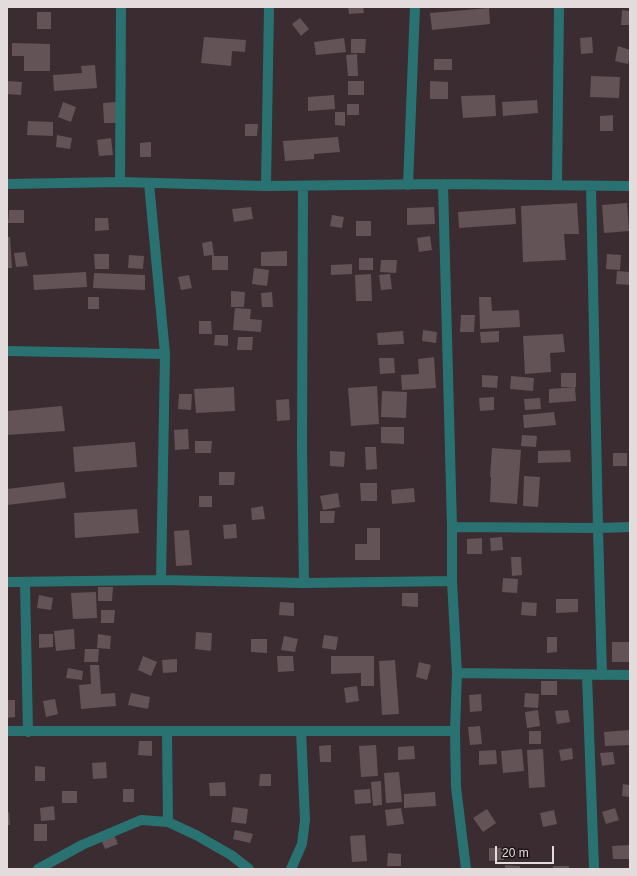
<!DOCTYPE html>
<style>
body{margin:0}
#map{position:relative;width:637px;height:876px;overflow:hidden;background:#3a2c30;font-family:Arial,sans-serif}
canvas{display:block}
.frame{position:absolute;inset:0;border:8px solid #e4dbdd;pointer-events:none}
.scale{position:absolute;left:495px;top:846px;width:59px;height:18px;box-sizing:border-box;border:2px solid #e4dbdd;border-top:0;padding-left:5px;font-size:12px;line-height:14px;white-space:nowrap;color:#e4dbdd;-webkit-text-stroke:3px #1d1618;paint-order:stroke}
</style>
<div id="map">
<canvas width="637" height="876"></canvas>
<div class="frame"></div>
<div class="scale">20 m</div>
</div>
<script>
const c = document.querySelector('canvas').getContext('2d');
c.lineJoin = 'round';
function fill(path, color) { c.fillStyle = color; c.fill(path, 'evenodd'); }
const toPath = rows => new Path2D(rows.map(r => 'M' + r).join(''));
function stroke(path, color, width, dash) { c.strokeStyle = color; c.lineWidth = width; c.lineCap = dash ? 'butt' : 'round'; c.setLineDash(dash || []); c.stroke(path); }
fill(toPath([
 [348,7,363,7,364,13,349,14],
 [489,8,490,24,432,30,430,13],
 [622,10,630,11,630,25,621,25],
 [37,12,51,12,51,29,37,29],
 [300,18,309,29,301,36,292,24],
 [204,37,246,40,245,52,232,51,231,66,201,63],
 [592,37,593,53,581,54,580,38],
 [344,38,346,52,316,55,314,42],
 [351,39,366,39,365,53,351,53],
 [12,43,50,44,50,71,24,71,24,56,12,56],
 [618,46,630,50,630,55,628,64,615,61],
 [357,54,358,76,348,76,346,55],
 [434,59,452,59,452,70,434,70],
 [95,65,97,88,54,91,53,75,82,73,81,66],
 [591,76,620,77,619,98,590,97],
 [7,81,22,82,21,95,7,94],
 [348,81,364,81,364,95,348,95],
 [430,81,448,82,448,99,430,99],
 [334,95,335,109,308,111,308,97],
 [495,95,496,116,463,118,461,96],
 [537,100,538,113,503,116,502,102],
 [63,102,76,107,71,122,58,117],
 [116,102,117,123,104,123,103,103],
 [347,104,359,104,359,115,347,115],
 [335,112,345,112,345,126,335,125],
 [613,115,613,131,600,131,600,116],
 [28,121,53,122,53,136,27,135],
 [245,124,258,124,257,136,245,136],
 [57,135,72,138,70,149,56,147],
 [338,137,340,152,314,154,314,159,285,161,283,141],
 [111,138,113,155,99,156,97,140],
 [151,142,151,157,140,157,140,143],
 [577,203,579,234,564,234,566,260,523,262,521,206],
 [627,203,629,231,604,233,602,205],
 [251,207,253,219,234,222,232,209],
 [434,207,435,224,407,225,407,208],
 [515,208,516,224,459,228,458,212],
 [9,210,24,210,24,223,8,223],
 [332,215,344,217,342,228,330,226],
 [95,218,108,218,109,230,95,231],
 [356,221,371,221,371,236,356,236],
 [430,236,432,250,419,252,417,238],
 [7,237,10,237,12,268,7,268],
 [212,241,214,256,228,256,228,270,212,270,212,255,204,256,202,243],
 [287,251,287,266,261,266,261,252],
 [25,252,28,266,16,267,14,253],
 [94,254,109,254,109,269,95,269],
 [607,254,621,255,620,270,606,269],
 [129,255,144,256,143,269,128,268],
 [359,258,373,258,373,270,359,270],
 [381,260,397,260,396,273,380,272],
 [352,264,352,274,331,275,331,265],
 [254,268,269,270,267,286,252,284],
 [617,271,630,272,630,285,616,284],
 [86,272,87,287,34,290,33,275],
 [94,273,145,275,145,290,93,288],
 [371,274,372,301,356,301,355,275],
 [390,274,392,289,381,290,379,275],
 [189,275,192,288,181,290,178,277],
 [231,291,245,292,244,307,231,307],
 [272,292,273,307,262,307,261,293],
 [88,297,99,297,99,309,88,309],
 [479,297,491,297,492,311,519,310,520,327,480,329],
 [235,308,251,309,250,319,262,320,261,332,233,330],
 [461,315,475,315,474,332,460,332],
 [199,321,211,321,212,334,199,334],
 [423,330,437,332,436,343,422,341],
 [403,331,404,344,378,345,377,333],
 [499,331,499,342,481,343,480,332],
 [563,334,565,352,550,353,551,372,525,374,523,336],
 [215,335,228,335,228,346,214,345],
 [238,337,253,337,252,350,237,350],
 [434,357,436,388,402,390,401,375,419,374,418,359],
 [379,358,394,358,395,373,380,374],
 [561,373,576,373,576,387,561,387],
 [482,375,498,376,497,388,482,387],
 [511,376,534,378,533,391,510,389],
 [377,386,379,424,351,426,348,388],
 [234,387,235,411,196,413,194,389],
 [575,387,576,401,549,403,549,389],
 [382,391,407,392,406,418,381,417],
 [179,394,192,394,191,410,178,409],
 [494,397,494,410,480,411,479,398],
 [540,398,541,409,525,410,524,399],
 [289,399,290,420,277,421,276,400],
 [62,406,65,431,7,435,7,411],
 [554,412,556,425,524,428,523,415],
 [381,427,404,427,404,444,381,443],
 [188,429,189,449,175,450,174,430],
 [522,435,537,436,536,447,521,446],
 [195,441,212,441,211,453,195,453],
 [135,442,137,467,75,472,73,447],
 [365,447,376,447,377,469,366,470],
 [492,448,521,450,517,504,490,502,491,477,490,477],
 [570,450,571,462,538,463,538,451],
 [330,451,345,452,344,467,330,466],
 [613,453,627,453,627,466,613,466],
 [219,472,235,472,234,485,219,485],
 [524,476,540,477,538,507,523,506],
 [64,482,66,498,7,505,7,489],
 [360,483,377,483,377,501,361,501],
 [414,488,415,502,392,504,391,490],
 [338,493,340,507,323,510,320,496],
 [199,496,212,496,212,507,199,507],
 [263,506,265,519,252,520,251,508],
 [137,509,139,533,75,538,74,513],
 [320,511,335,511,334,523,320,523],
 [236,524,237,538,224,539,223,525],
 [367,528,380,528,380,560,355,560,355,544,367,544],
 [189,530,192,565,176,566,174,531],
 [502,537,503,550,491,551,490,538],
 [482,538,482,554,467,554,467,539],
 [511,557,521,557,522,575,512,576],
 [503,578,518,579,517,593,502,592],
 [98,587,113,587,112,601,98,601],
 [96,592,97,618,73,619,71,593],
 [402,593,418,593,418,607,402,606],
 [39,595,53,598,51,610,37,608],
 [556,599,578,599,578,612,556,613],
 [280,602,294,603,294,616,279,615],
 [522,602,537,603,536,616,521,615],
 [101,610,115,610,114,623,101,623],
 [74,629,75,649,56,651,54,631],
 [196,632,212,633,211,651,195,649],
 [39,634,53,634,53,647,39,648],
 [98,634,111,636,110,649,97,648],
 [324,635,338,637,336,650,322,648],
 [284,636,298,639,295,652,281,650],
 [547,637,557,637,557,652,547,653],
 [251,639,267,639,267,653,251,652],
 [612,642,630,642,630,662,612,662],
 [85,649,99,649,98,662,84,662],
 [143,656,157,662,151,676,138,670],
 [277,656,293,656,294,671,278,672],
 [331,656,374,656,374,686,361,686,361,673,331,674],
 [177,659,177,672,163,673,162,660],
 [395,660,399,714,382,715,379,661],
 [419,662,431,665,427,680,416,677],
 [90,665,99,665,101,694,115,693,116,706,81,709,79,685,91,684],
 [68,668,83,671,82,680,66,678],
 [541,681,557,681,557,695,541,695],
 [357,686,359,701,346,703,344,688],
 [131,693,150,697,148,709,128,705],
 [525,693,539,694,538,708,524,707],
 [481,694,482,711,470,712,469,695],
 [55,699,58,714,46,717,43,701],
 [7,700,15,700,15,717,7,718],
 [538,710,540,726,527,728,525,712],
 [568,710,570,722,557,724,555,711],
 [480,726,482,744,470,745,468,727],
 [630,730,630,745,605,746,604,732],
 [529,731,541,731,541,744,529,744],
 [139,741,152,741,152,756,138,755],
 [331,745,331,762,320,762,319,746],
 [376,745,378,776,361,777,359,746],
 [414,746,415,759,398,760,398,747],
 [572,748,573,759,561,761,559,750],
 [522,749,524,771,503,773,501,751],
 [543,749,545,787,529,788,527,750],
 [496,750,497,764,479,765,479,751],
 [613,752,615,764,602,766,600,753],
 [106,762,107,778,93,779,92,763],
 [35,766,45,767,45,781,35,781],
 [399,772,402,802,386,803,384,773],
 [260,774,271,774,271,786,259,786],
 [381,781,382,805,373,806,371,782],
 [225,782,226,796,210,796,209,783],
 [623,784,630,785,630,797,622,796],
 [123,789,134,789,134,802,123,802],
 [370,789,371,803,355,804,354,790],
 [62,791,77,791,77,803,62,803],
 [435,792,436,806,404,808,404,794],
 [54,806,55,820,41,821,40,808],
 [233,807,248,809,246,824,231,822],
 [401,808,404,824,387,826,385,810],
 [615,808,619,820,606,824,602,812],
 [487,809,496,823,483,832,473,818],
 [554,810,557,824,543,827,540,813],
 [9,812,10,825,7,825,7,813],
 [34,824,47,824,47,841,34,841],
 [235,830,253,834,250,843,233,839],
 [113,832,118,844,105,849,100,837],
 [365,835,367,861,352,862,350,836],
 [630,845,630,859,613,859,612,846],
 [489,848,503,848,504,860,489,861],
 [388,853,401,854,401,866,387,866],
 [505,865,520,866,520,869,505,869],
 [553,866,569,866,569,869,553,869]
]), '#635357');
stroke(toPath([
 [120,182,121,7],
 [149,183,165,354,161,580],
 [7,184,120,182,266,186,443,184,630,186],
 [443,184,452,527,452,581,457,673,455,731,456,787,466,869],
 [408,185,415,7],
 [557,185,559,7],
 [266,186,269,7],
 [303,186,302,449,304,583],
 [591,186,598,528,602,675],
 [7,351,165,354],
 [452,527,598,528,630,527],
 [7,582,161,580,304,583,452,581],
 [25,582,28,732],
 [457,673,630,675],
 [587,675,594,869],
 [7,731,455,731],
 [167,732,168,822],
 [38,869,82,845,141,820,168,822,196,835,231,855,249,869],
 [291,869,302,844,305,820,301,731]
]), '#297271', 10);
</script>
